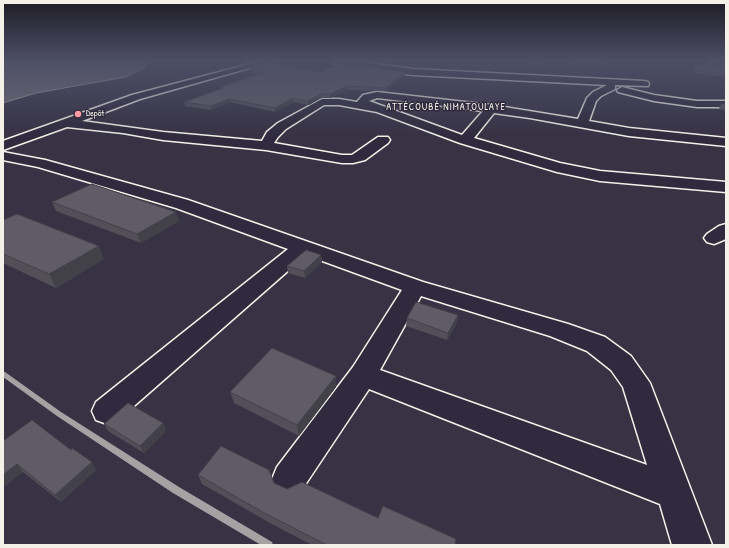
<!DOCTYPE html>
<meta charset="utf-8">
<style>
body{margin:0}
#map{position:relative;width:729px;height:548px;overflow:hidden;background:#373244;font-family:"Patrick Hand",sans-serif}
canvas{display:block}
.frame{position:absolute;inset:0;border:4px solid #f4f1e8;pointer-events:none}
</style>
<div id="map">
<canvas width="729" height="548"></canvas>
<div class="frame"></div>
</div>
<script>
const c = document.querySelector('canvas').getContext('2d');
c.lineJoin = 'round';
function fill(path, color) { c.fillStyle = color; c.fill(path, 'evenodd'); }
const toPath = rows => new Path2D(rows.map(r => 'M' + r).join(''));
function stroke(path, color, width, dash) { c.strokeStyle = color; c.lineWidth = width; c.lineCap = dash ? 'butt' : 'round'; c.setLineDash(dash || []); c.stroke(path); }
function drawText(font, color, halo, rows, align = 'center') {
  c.font = font + ' "Patrick Hand",sans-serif'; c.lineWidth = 3; c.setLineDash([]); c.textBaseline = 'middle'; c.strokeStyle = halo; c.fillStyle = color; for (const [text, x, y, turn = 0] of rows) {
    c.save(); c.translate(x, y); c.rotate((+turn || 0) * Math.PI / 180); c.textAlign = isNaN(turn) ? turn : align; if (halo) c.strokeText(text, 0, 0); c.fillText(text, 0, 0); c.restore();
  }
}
const water = toPath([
 [3,61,153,61,144,66,145,68,142,69,126,77,36,93,3,103,3,61]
]);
fill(water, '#726e77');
stroke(water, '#a6a2a4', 1);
fill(toPath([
 [3,372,5,372,61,412,179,487,272,542,273,545,261,545,173,493,57,416,3,377,3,372]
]), '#a6a2a4');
const minor = toPath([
 [261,61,274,61,140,99,82,121,163,132,262,141,267,132,278,123,322,99,339,99,357,102,363,95,377,92,492,105,578,119,587,98,593,92,607,85,413,75,336,64,332,61,353,61,413,69,644,81,648,82,649,84,648,86,615,85,615,89,601,96,596,101,589,121,629,128,726,138,726,146,629,136,530,118,494,113,474,138,560,163,600,171,726,182,726,192,600,181,557,172,460,143,377,112,339,105,324,105,286,129,278,137,274,143,342,155,352,155,378,137,388,137,390,140,388,143,365,160,353,163,342,163,266,150,163,140,123,133,67,127,3,150,3,141,132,95,261,61],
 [377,98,428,104,483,111,462,135,369,101,377,98],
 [715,61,726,61,726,64,712,67,708,64,715,61],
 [622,87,654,95,697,101,726,101,726,107,697,107,654,101,618,92,617,90,622,87],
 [3,152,45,160,188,200,423,282,568,324,605,337,631,356,650,383,712,545,672,545,660,504,369,389,301,491,289,496,277,491,272,479,277,467,353,367,402,290,306,255,118,420,107,424,96,420,92,411,96,402,288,249,176,208,38,167,3,160,3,152],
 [421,296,550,336,587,351,611,370,623,387,647,465,380,370,421,296],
 [726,224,726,239,714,244,707,242,704,238,707,234,719,226,726,224]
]);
stroke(minor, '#f4f1e8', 3);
fill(minor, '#2f2a3d');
fill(toPath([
 [568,61,611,61,575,63],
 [726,63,726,77,693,73,693,70,694,67,713,66],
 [251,69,320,72,405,75,386,91,347,90,330,98,321,98,309,105,293,102,275,112,230,102,211,110,185,106,184,102,220,89,220,87,259,74,251,72],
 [721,104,726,104,726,111,719,108],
 [52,202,179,221,141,243,56,211],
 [3,220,104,259,56,288,3,263],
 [321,255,322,262,305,278,288,273,287,266],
 [407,318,457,323,447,340,406,326],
 [336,387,299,436,234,403,230,392],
 [163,423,166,431,144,453,108,431,104,424],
 [3,441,96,470,61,502,23,472,3,487],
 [198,475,274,483,287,489,378,518,455,545,312,545,270,523,202,484]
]), '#524f59');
fill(toPath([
 [529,61,551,61,529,62],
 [575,61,611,61,575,63],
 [405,72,405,75,386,91,386,88],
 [347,86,347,90,330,98,330,94],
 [321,94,321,98,309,105,308,101],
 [293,98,293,102,275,112,275,108],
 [229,99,230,102,211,110,211,106],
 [176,212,179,221,141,243,137,234],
 [99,246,104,259,56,288,49,274],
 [321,255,322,262,305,278,304,271],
 [458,315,457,323,447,340,448,333],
 [336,376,336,387,299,436,297,425],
 [163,423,166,431,144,453,140,446],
 [92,462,96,470,61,502,55,495],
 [17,464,23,472,3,487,3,475]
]), '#424048');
const building = toPath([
 [265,62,320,72,341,64,405,72,386,88,347,86,330,94,321,94,308,101,293,98,275,108,229,99,211,106,184,102,224,88,220,87,264,73,251,69,251,66,265,62],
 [726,63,726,74,694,71,694,67,710,64,713,66,726,63],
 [92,184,176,212,137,234,52,202,92,184],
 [17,214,99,246,49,274,3,254,3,220,17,214],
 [306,250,321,255,304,271,287,266,306,250],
 [416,302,458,315,448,333,407,318,416,302],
 [272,348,336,376,297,425,230,392,272,348],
 [128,403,163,423,140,446,104,424,128,403],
 [32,420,71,450,72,448,92,462,55,495,17,464,3,475,3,441,32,420],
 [221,446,269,470,274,483,287,489,302,482,378,518,383,506,456,539,455,545,327,545,268,515,198,475,221,446]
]);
fill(building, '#5f5c67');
stroke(building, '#424048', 1);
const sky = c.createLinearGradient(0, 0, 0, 138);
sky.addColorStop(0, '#1e1c25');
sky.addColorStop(0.44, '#4d4f67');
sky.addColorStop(1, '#4d4f6700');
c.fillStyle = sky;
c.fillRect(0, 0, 729, 138);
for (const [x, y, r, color] of [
 [78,114,4,"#ff9aa2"]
]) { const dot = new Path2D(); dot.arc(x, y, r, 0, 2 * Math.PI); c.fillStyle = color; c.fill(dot); stroke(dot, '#2f2a3d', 1.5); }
drawText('9px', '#f4f1e8', '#2f2a3d', [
 ["Depôt",86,114]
], 'left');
c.letterSpacing = '1px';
drawText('10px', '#f4f1e8', '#2f2a3d', [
 ["ATTÉCOUBÉ NIMATOULAYE",446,107]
]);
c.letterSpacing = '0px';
</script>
